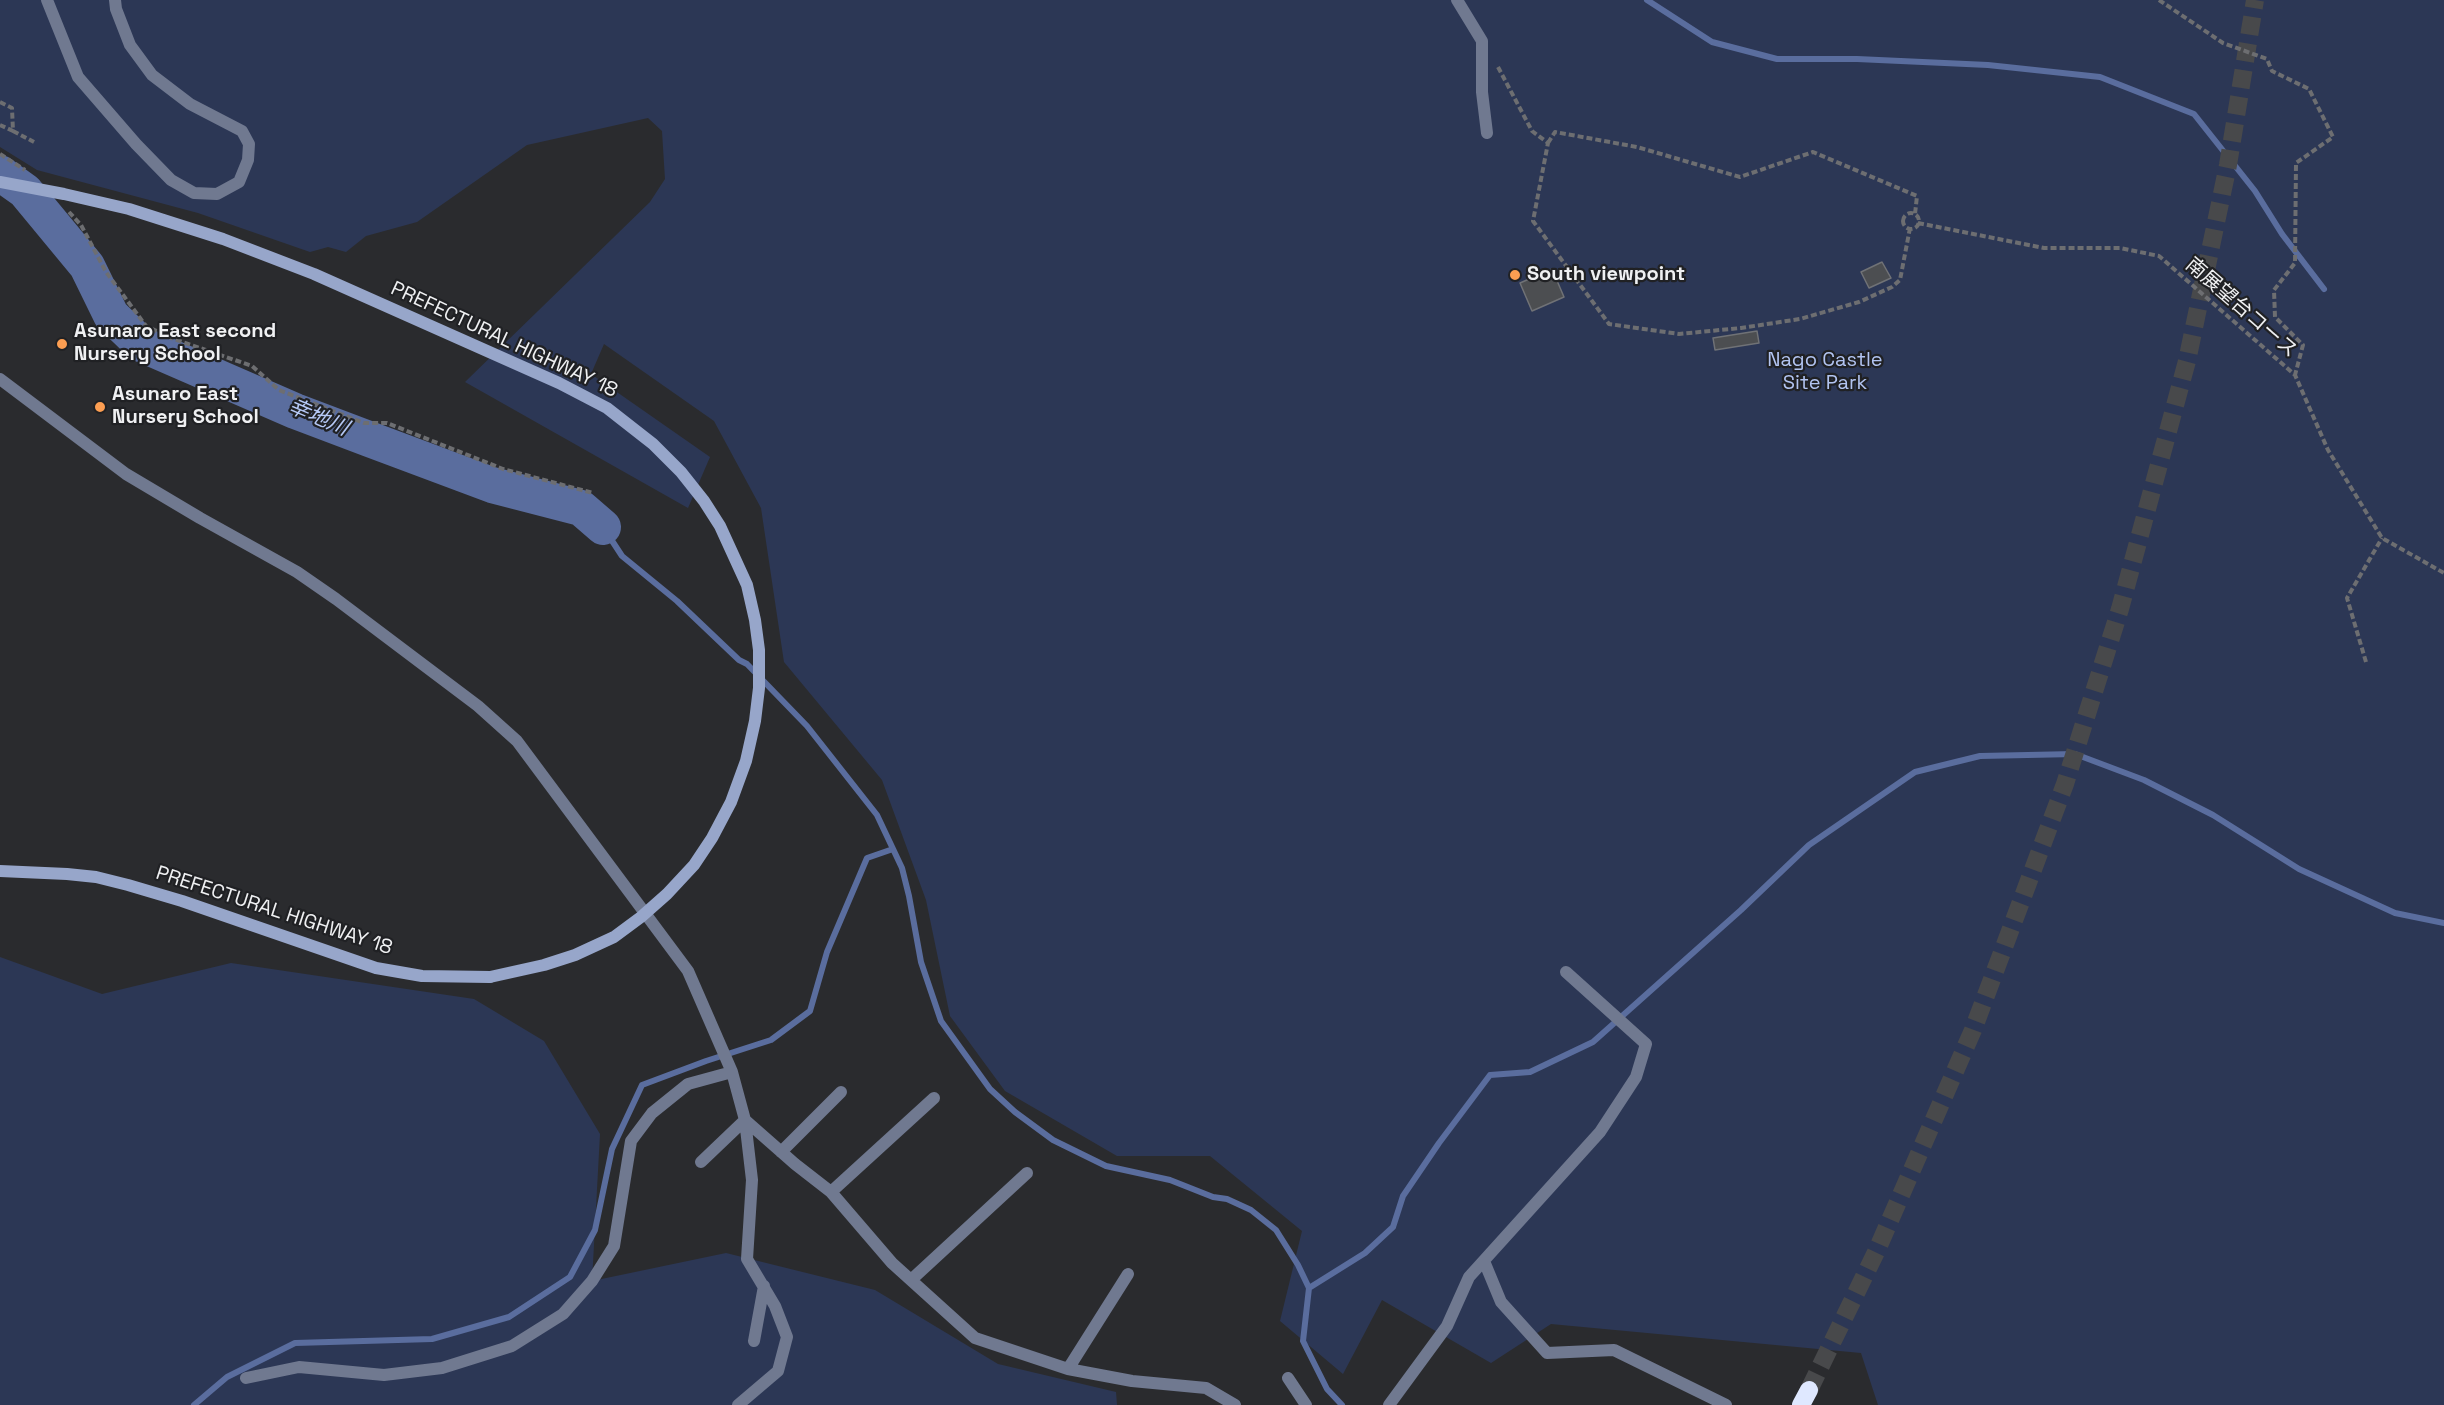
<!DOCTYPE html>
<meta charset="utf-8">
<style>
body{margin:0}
canvas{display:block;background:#2a2b2e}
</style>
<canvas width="2444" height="1405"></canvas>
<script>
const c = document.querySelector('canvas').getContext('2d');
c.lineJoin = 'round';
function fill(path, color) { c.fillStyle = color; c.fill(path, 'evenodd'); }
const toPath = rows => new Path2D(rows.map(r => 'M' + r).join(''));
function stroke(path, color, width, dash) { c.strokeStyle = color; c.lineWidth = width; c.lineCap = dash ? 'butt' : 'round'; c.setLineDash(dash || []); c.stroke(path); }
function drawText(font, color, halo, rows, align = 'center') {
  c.font = font + ' "Space Grotesk","Noto Sans JP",sans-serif'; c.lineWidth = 4.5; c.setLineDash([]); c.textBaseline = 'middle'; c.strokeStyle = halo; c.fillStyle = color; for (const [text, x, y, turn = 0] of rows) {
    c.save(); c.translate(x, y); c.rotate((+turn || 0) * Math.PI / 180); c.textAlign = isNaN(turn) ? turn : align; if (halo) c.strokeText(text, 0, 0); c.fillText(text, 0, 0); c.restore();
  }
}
fill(toPath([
 [0,0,2444,0,2444,1405,1878,1405,1861,1353,1551,1324,1491,1363,1382,1300,1343,1374,1280,1321,1302,1231,1210,1156,1117,1156,1005,1091,950,1016,926,900,882,780,784,662,761,508,714,421,604,344,591,374,710,457,688,508,465,382,650,202,665,179,662,131,648,118,527,145,417,222,366,236,346,252,328,247,310,252,198,213,37,170,0,147],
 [0,957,102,994,231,963,474,999,544,1041,600,1134,592,1281,726,1253,875,1290,998,1364,1116,1392,1117,1405,0,1405]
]), '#2c3755');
stroke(toPath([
 [1647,0,1712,42,1777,59,1857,59,1988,65,2100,77,2194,114,2255,191,2282,234,2324,289],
 [603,527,622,556,677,601,739,660,747,664,807,726,877,815,902,868,909,896,921,962,941,1021,990,1089,1015,1112,1053,1140,1106,1166,1170,1180,1213,1197,1227,1199,1251,1210,1276,1230,1298,1265,1309,1288,1303,1341,1327,1389,1342,1405],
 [1309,1288,1365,1253,1393,1227,1403,1196,1439,1143,1490,1075,1530,1072,1593,1042,1741,910,1809,845,1915,772,1980,756,2075,754,2144,780,2213,815,2299,869,2395,913,2444,923],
 [194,1405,227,1377,295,1343,432,1339,509,1317,570,1277,595,1230,612,1149,642,1085,706,1061,771,1040,810,1011,827,952,867,858,893,849]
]), '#5a6d9e', 6);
stroke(toPath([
 [0,173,25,191,87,266,111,315,141,344,295,411,369,439,492,485,581,508,603,527]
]), '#5a6d9e', 36);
const building = toPath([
 [1882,262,1891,278,1869,288,1861,272,1882,262],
 [1552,269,1564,297,1532,311,1520,283,1552,269],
 [1757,331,1759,343,1715,350,1713,338,1757,331]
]);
fill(building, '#4c4e51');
stroke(building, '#707276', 1.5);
stroke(toPath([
 [1809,1390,1877,1250,1973,1030,2065,784,2120,609,2187,361,2228,165,2255,0]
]), '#48494b', 18, [18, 9]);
stroke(toPath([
 [2159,0,2223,43,2267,59,2272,71,2309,89,2333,137,2296,163,2295,263,2274,290,2275,317,2303,345,2295,375],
 [1498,67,1532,131,1548,143,1533,221,1609,324,1679,334,1741,328,1800,319,1859,302,1892,287,1900,280,1910,228],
 [0,102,12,108,13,131,0,125],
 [13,131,34,142],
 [1548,143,1555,132,1637,147,1740,177,1813,152,1917,196,1915,214],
 [0,154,25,170],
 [69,212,81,225,106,272,146,326,171,338,252,366,279,390,364,423,387,423,503,469,593,493],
 '1903 221a8 8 0 1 1 16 0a8 8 0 1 1-16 0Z',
 [1918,223,2044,248,2120,248,2159,256,2295,375,2328,450,2382,538,2444,573],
 [2366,662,2347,598,2382,538]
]), '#6d6e71', 4, [6, 3]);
stroke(toPath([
 [47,0,78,77,136,144,171,180,194,193,217,194,239,182,248,160,249,144,242,131,190,104,152,75,130,45,116,9,115,0],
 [1457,0,1482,41,1482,92,1487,133],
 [0,379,126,474,200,518,297,572,336,599,478,706,517,741,688,971,732,1072,745,1120,795,1164,831,1192,892,1263,975,1338,1068,1369,1132,1381,1206,1388,1235,1405],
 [781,1152,841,1092],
 [701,1162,745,1120],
 [831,1192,934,1098],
 [1484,1261,1501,1302,1547,1353,1614,1350,1726,1405],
 [911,1280,1027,1173],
 [754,1341,764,1286],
 [1068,1369,1128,1274],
 [246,1378,299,1367,384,1375,442,1368,512,1346,563,1314,592,1281,614,1246,631,1141,652,1113,688,1084,732,1072],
 [1288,1378,1306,1405],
 [738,1405,778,1371,787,1337,775,1306,747,1259,752,1180,745,1120],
 [1389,1405,1447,1326,1469,1277,1600,1132,1636,1077,1646,1044,1566,972]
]), '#707990', 12);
stroke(toPath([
 [0,871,67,874,96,877,128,885,182,901,376,968,422,976,490,977]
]), '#97a6ca', 12);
stroke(toPath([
 [1801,1405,1809,1390]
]), '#dfe8ff', 18);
stroke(toPath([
 [0,182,64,194,129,209,223,239,314,274,559,383,607,408,653,444,681,472,704,501,720,526,747,585,755,620,759,650,759,688,755,721,746,761,731,802,712,838,694,865,667,894,641,917,614,937,575,955,544,965,490,977]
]), '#97a6ca', 12);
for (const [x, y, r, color] of [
 [1515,275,6,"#fc9e52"],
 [62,344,6,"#fc9e52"],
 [100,407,6,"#fc9e52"]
]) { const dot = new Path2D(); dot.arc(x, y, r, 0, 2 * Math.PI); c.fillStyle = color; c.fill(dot); stroke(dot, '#202124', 2); }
drawText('bold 20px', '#eff0f2', '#202124', [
 ["South viewpoint",1527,275],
 ["Asunaro East second",74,332],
 ["Nursery School",74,355],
 ["Asunaro East",112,395],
 ["Nursery School",112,418]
], 'left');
drawText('20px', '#eff0f2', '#202124', [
 ["南展望台コース",2241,308,41],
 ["PREFECTURAL HIGHWAY 18",504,340,25],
 ["PREFECTURAL HIGHWAY 18",274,911,18]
]);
drawText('20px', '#b2c4f1', '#202124', [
 ["Nago Castle",1825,361],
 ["Site Park",1825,384]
]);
drawText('italic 21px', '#b5c8f5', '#202124', [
 ["幸地川",318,418,23]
]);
</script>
